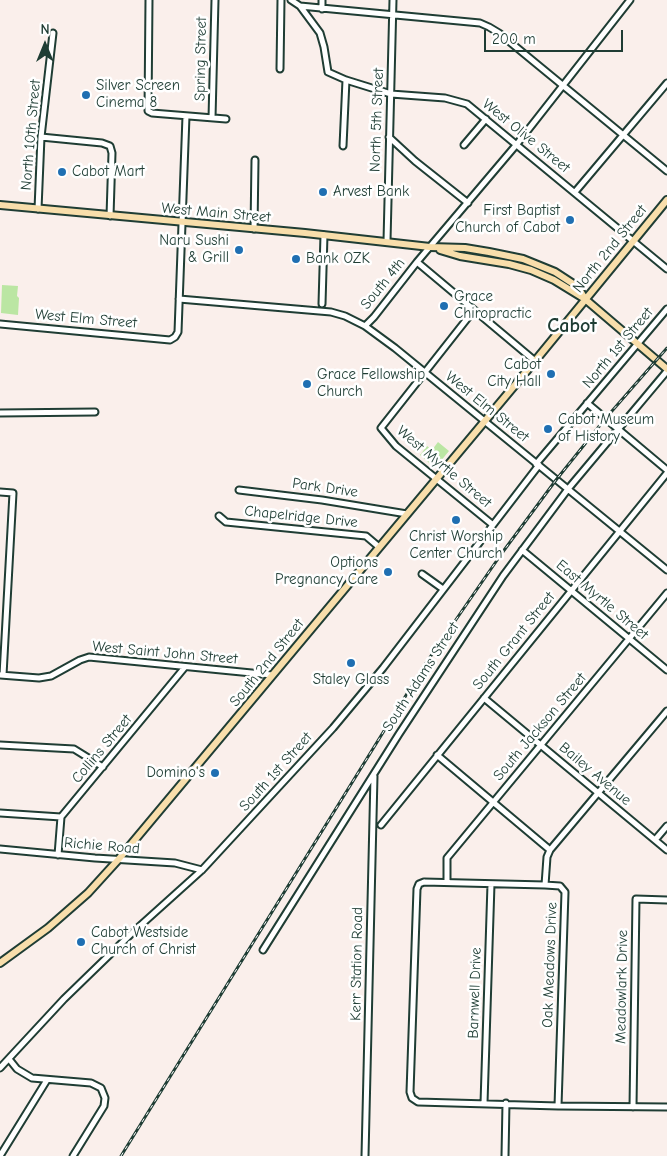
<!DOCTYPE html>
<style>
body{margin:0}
#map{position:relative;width:667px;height:1156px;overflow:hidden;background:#faefeb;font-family:"Comic Neue",sans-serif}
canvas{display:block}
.north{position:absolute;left:20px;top:20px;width:50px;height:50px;-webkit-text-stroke:4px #fff;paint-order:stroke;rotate:0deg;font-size:14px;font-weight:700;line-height:20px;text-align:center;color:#1f3d34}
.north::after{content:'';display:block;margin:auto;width:18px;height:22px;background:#1f3d34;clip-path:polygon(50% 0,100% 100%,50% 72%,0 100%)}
.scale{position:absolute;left:484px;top:30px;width:139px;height:22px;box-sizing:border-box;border:2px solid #1f3d34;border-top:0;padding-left:6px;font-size:15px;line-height:18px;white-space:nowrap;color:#1f3d34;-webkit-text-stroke:4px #fff;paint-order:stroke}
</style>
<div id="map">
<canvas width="667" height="1156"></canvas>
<div class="north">N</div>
<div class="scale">200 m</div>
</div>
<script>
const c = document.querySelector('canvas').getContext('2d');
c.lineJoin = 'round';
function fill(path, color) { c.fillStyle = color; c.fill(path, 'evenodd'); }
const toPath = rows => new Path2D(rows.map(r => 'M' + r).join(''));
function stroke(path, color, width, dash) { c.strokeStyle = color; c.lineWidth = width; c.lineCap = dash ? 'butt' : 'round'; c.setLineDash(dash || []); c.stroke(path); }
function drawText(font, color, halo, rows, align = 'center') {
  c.font = font + ' "Comic Neue",sans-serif'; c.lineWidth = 5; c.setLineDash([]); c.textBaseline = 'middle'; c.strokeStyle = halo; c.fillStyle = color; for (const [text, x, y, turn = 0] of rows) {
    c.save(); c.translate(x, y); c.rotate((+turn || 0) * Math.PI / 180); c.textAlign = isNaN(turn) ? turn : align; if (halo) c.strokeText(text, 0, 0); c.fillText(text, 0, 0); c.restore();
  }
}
fill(toPath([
 [2,285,18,286,17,296,19,298,18,315,1,313],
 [438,442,449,451,435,468,420,455,427,446,432,450]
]), '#bbe6a3');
const minor = toPath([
 [149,0,148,111,152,113,226,119],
 [291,0,300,6,480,23,489,27,499,33,667,171],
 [630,0,517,144,417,262,374,317,365,326,395,348,667,570],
 [300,6,320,33,324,47,328,72,346,80,391,94,445,98,467,104,667,269],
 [322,9,322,0],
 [280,69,281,0],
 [212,118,215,0],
 [41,137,102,143,110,146,112,153,110,216],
 [389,137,415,161,468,203],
 [464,145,486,119],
 [343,146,346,80],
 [575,192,667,83],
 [38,209,41,137,53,33],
 [254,229,255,160],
 [387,241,393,0],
 [417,262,535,361],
 [179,299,331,312,345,316,365,326],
 [322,304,324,235],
 [474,310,381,428,396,446,493,525],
 [0,324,170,340,175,337,178,332,186,116],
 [587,403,667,470],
 [0,413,95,412],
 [536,464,667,309],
 [239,490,322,500,407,514],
 [0,492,13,493,3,675],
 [219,516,226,522,366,536,379,547],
 [522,550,667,670],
 [422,574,443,589],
 [0,675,39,678,51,676,80,660,89,657,272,675],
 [484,698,667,850],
 [0,745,74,749,103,767],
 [437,755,550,850],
 [0,813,61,817],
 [381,825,667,473],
 [655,840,667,826],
 [0,849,95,858,175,863,202,870],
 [58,855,61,817,185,667],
 [424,882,545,885,560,886,565,892,558,1106,418,1102,412,1098,410,1092,417,889,419,884,424,882],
 [447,882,447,858,667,593],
 [545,885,547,857,550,850,667,711],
 [263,950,399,734,503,576,568,489,667,371],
 [9,1059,17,1069,32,1078,91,1083,101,1088,105,1098,104,1106,73,1156],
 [0,1068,64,999,132,933,202,870,333,728,383,668,539,465],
 [484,1103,491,884],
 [558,1106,667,1107],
 [633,1107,636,899,667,900],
 [0,1156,47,1080],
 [365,1156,374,776],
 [505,1156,506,1103]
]);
const major = toPath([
 [0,205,305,233,430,247,465,248,489,252,523,259,555,272,578,287,585,299],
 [440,250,460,256,509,264,531,270,554,280,585,299,667,369],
 [0,963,48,928,88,893,118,860,535,361,667,200]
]);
stroke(minor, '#1f3d34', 9);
stroke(major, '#1f3d34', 10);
stroke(minor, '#fff', 5);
stroke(major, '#f8deab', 6);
const rail = toPath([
 [121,1156,426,663,502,553,556,480,605,419,667,348]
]);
stroke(rail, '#1f3d34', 3);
stroke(rail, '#fff', 1, [4]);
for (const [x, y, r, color] of [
 [86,95,5,"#1f6fb2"],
 [62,172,5,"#1f6fb2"],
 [323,192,5,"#1f6fb2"],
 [570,220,5,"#1f6fb2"],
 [239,250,5,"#1f6fb2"],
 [296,259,5,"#1f6fb2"],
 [444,306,5,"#1f6fb2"],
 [551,374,5,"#1f6fb2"],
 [307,384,5,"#1f6fb2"],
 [548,429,5,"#1f6fb2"],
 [456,520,5,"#1f6fb2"],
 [388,572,5,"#1f6fb2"],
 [351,663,5,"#1f6fb2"],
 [215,773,5,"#1f6fb2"],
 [81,942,5,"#1f6fb2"]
]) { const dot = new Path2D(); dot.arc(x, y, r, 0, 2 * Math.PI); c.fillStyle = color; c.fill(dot); stroke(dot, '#fff', 2); }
drawText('15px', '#1f3d34', '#fff', [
 ["Spring Street",201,59,-89],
 ["North 5th Street",377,120,-88],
 ["North 10th Street",31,135,-85],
 ["West Olive Street",526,136,39],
 ["West Main Street",216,213,5],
 ["North 2nd Street",610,249,-51],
 ["South 4th",383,284,-51],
 ["West Elm Street",86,319,5],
 ["North 1st Street",618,348,-50],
 ["West Elm Street",487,407,39],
 ["West Myrtle Street",444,467,40],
 ["Park Drive",325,488,8],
 ["Chapelridge Drive",301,517,6],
 ["East Myrtle Street",602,600,40],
 ["South Grant Street",514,641,-51],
 ["West Saint John Street",165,653,5],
 ["South 2nd Street",267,663,-51],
 ["South Adams Street",421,677,-57],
 ["South Jackson Street",540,727,-50],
 ["Collins Street",102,749,-50],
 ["South 1st Street",276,772,-48],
 ["Bailey Avenue",595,774,40],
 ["Richie Road",102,846,5],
 ["Kerr Station Road",357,964,-89],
 ["Oak Meadows Drive",550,965,-88],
 ["Meadowlark Drive",622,987,-89],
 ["Barnwell Drive",475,993,-88]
]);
drawText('15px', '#1f3d34', '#fff', [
 ["Silver Screen",96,86],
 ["Cinema 8",96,103],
 ["Cabot Mart",72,172],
 ["Arvest Bank",333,192],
 ["First Baptist",560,211,"right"],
 ["Church of Cabot",560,228,"right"],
 ["Naru Sushi",229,241,"right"],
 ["& Grill",229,258,"right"],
 ["Bank OZK",306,259],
 ["Grace",454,297],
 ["Chiropractic",454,314],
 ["Cabot",541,365,"right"],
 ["City Hall",541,382,"right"],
 ["Grace Fellowship",317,375],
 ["Church",317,392],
 ["Cabot Museum",558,420],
 ["of History",558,437],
 ["Christ Worship",456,537,"center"],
 ["Center Church",456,554,"center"],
 ["Options",378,563,"right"],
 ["Pregnancy Care",378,580,"right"],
 ["Staley Glass",351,680,"center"],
 ["Domino's",205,773,"right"],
 ["Cabot Westside",91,933],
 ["Church of Christ",91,950]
], 'left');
drawText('bold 20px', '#1f3d34', '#fff', [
 ["Cabot",572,326]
]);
</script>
